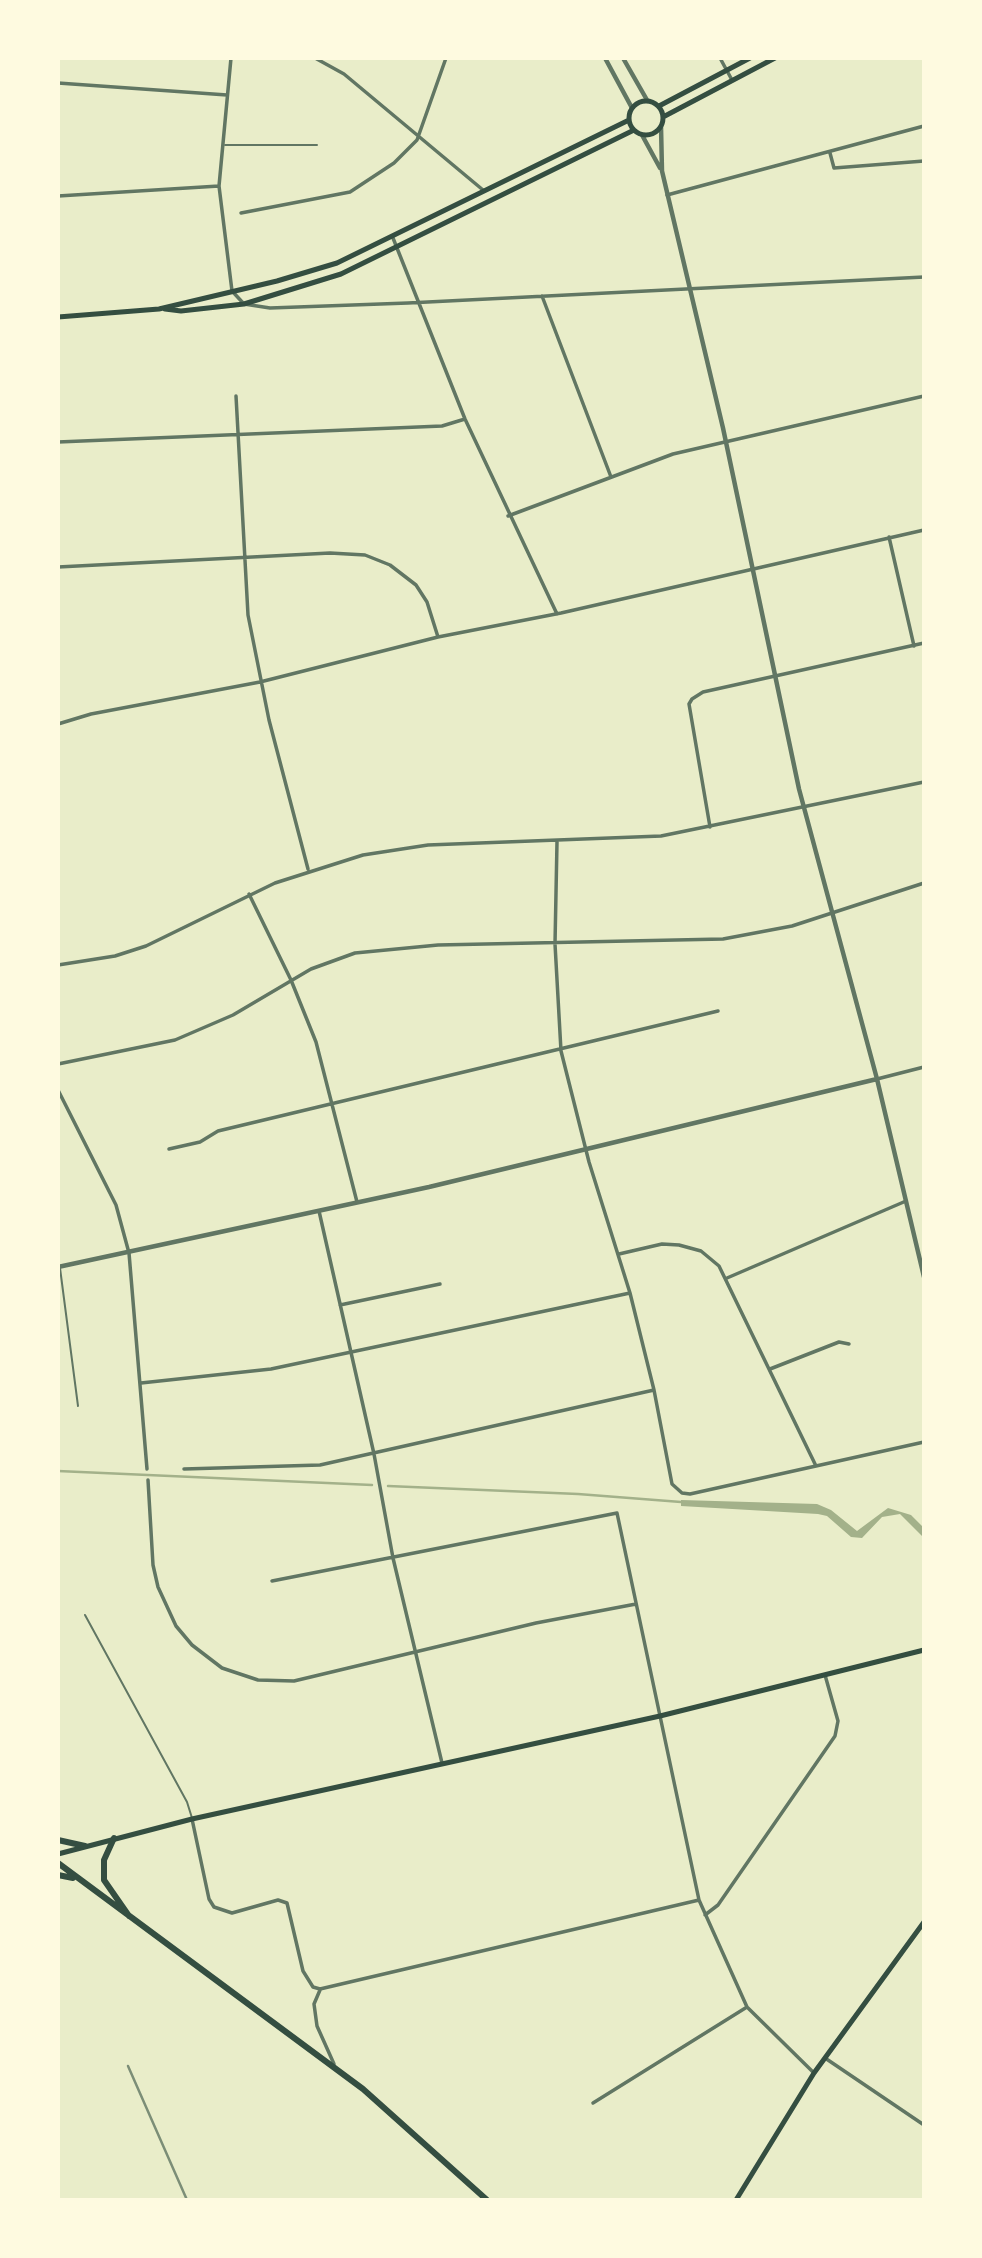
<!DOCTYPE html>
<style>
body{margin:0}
#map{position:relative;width:982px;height:2258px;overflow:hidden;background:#e9edc9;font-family:Ubuntu,sans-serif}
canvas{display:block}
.frame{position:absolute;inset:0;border:60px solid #fefae0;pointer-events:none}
</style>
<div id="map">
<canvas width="982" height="2258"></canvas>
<div class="frame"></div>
</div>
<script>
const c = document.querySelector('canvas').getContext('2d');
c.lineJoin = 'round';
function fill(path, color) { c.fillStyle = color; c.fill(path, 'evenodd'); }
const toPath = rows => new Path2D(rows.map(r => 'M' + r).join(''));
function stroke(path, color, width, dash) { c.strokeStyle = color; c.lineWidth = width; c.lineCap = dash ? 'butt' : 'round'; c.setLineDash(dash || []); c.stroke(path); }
fill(toPath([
 [681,1500,817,1504,831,1510,857,1531,888,1508,911,1515,924,1528,924,1538,900,1514,882,1517,862,1538,851,1537,827,1516,818,1514,681,1506]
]), '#a3b18a');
stroke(toPath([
 [58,1471,372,1485],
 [388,1486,578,1494,681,1502]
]), '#a3b18a', 2.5);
stroke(toPath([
 [225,145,317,145],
 [60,1268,78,1406],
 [85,1615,187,1802,192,1818]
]), '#617663', 2);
stroke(toPath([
 [231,58,219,186,232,291,244,304,270,308,408,303,924,277],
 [315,58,344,74,483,190],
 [720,58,732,80],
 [58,83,227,95],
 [830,153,834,168,924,161],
 [667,195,924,126],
 [58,196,219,186],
 [241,213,350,192,394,163,417,140,446,58],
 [393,238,465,419,557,614],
 [542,296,611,477],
 [236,396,248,615,269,720,308,869],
 [58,442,442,426,465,419],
 [508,516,673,454,924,396],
 [889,537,914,646],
 [58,567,330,553,365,555,390,565,416,585,427,602,438,637],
 [58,724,91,714,260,682,438,637,561,613,924,530],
 [710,827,689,704,692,699,703,692,924,643],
 [557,842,555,944,561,1051,589,1162,630,1293,654,1390,672,1484,682,1493,690,1494,924,1442],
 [249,894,291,980,316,1042,357,1202],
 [58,965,115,956,146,946,275,883,363,855,428,845,661,836,924,782],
 [58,1064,175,1040,233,1015,311,969,355,953,438,945,723,939,792,926,924,883],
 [877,1079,924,1067],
 [58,1090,116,1205,129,1253,147,1469],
 [169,1149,200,1142,218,1131,718,1011],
 [319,1211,374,1454,393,1558,442,1763],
 [619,1254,662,1244,679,1245,701,1251,719,1266,816,1466],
 [727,1278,906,1201],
 [340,1305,440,1284],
 [770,1369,839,1342,849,1344],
 [141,1383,271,1369,630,1293],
 [184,1469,320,1465,654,1390],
 [148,1480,153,1565,158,1587,176,1626,192,1645,222,1668,258,1680,294,1681,536,1623,636,1604],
 [272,1581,617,1513,699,1900,747,2007,814,2073],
 [192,1819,209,1899,214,1907,232,1913,278,1900,287,1903,303,1971,313,1987,320,1989,699,1900],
 [705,1915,718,1905,835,1736,838,1721,825,1675],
 [320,1990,314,2004,317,2026,334,2064],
 [825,2058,924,2125],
 [593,2103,747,2007]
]), '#617663', 3.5);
stroke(toPath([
 [605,58,632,108],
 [623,58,647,100],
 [661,126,662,171,723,428,799,789,877,1079,924,1277],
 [642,135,660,168],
 [58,1267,429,1187,877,1079]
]), '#617663', 4.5);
stroke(toPath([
 '629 118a17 17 0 1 1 34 0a17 17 0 1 1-34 0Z',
 [659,106,750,58],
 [663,117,775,58],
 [165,309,181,311,244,304,341,274,634,130],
 [58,317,159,309,277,281,337,263,629,120],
 [58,1854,192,1819,660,1716,924,1650],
 [736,2200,814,2073,924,1922]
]), '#344e41', 5);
stroke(toPath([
 [114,1838,104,1860,104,1880,129,1916],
 [58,1840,85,1846],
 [58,1863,363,2089,487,2200],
 [58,1875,73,1878]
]), '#344e41', 6);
stroke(toPath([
 [128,2066,187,2200]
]), '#7c8e77', 2.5);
</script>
